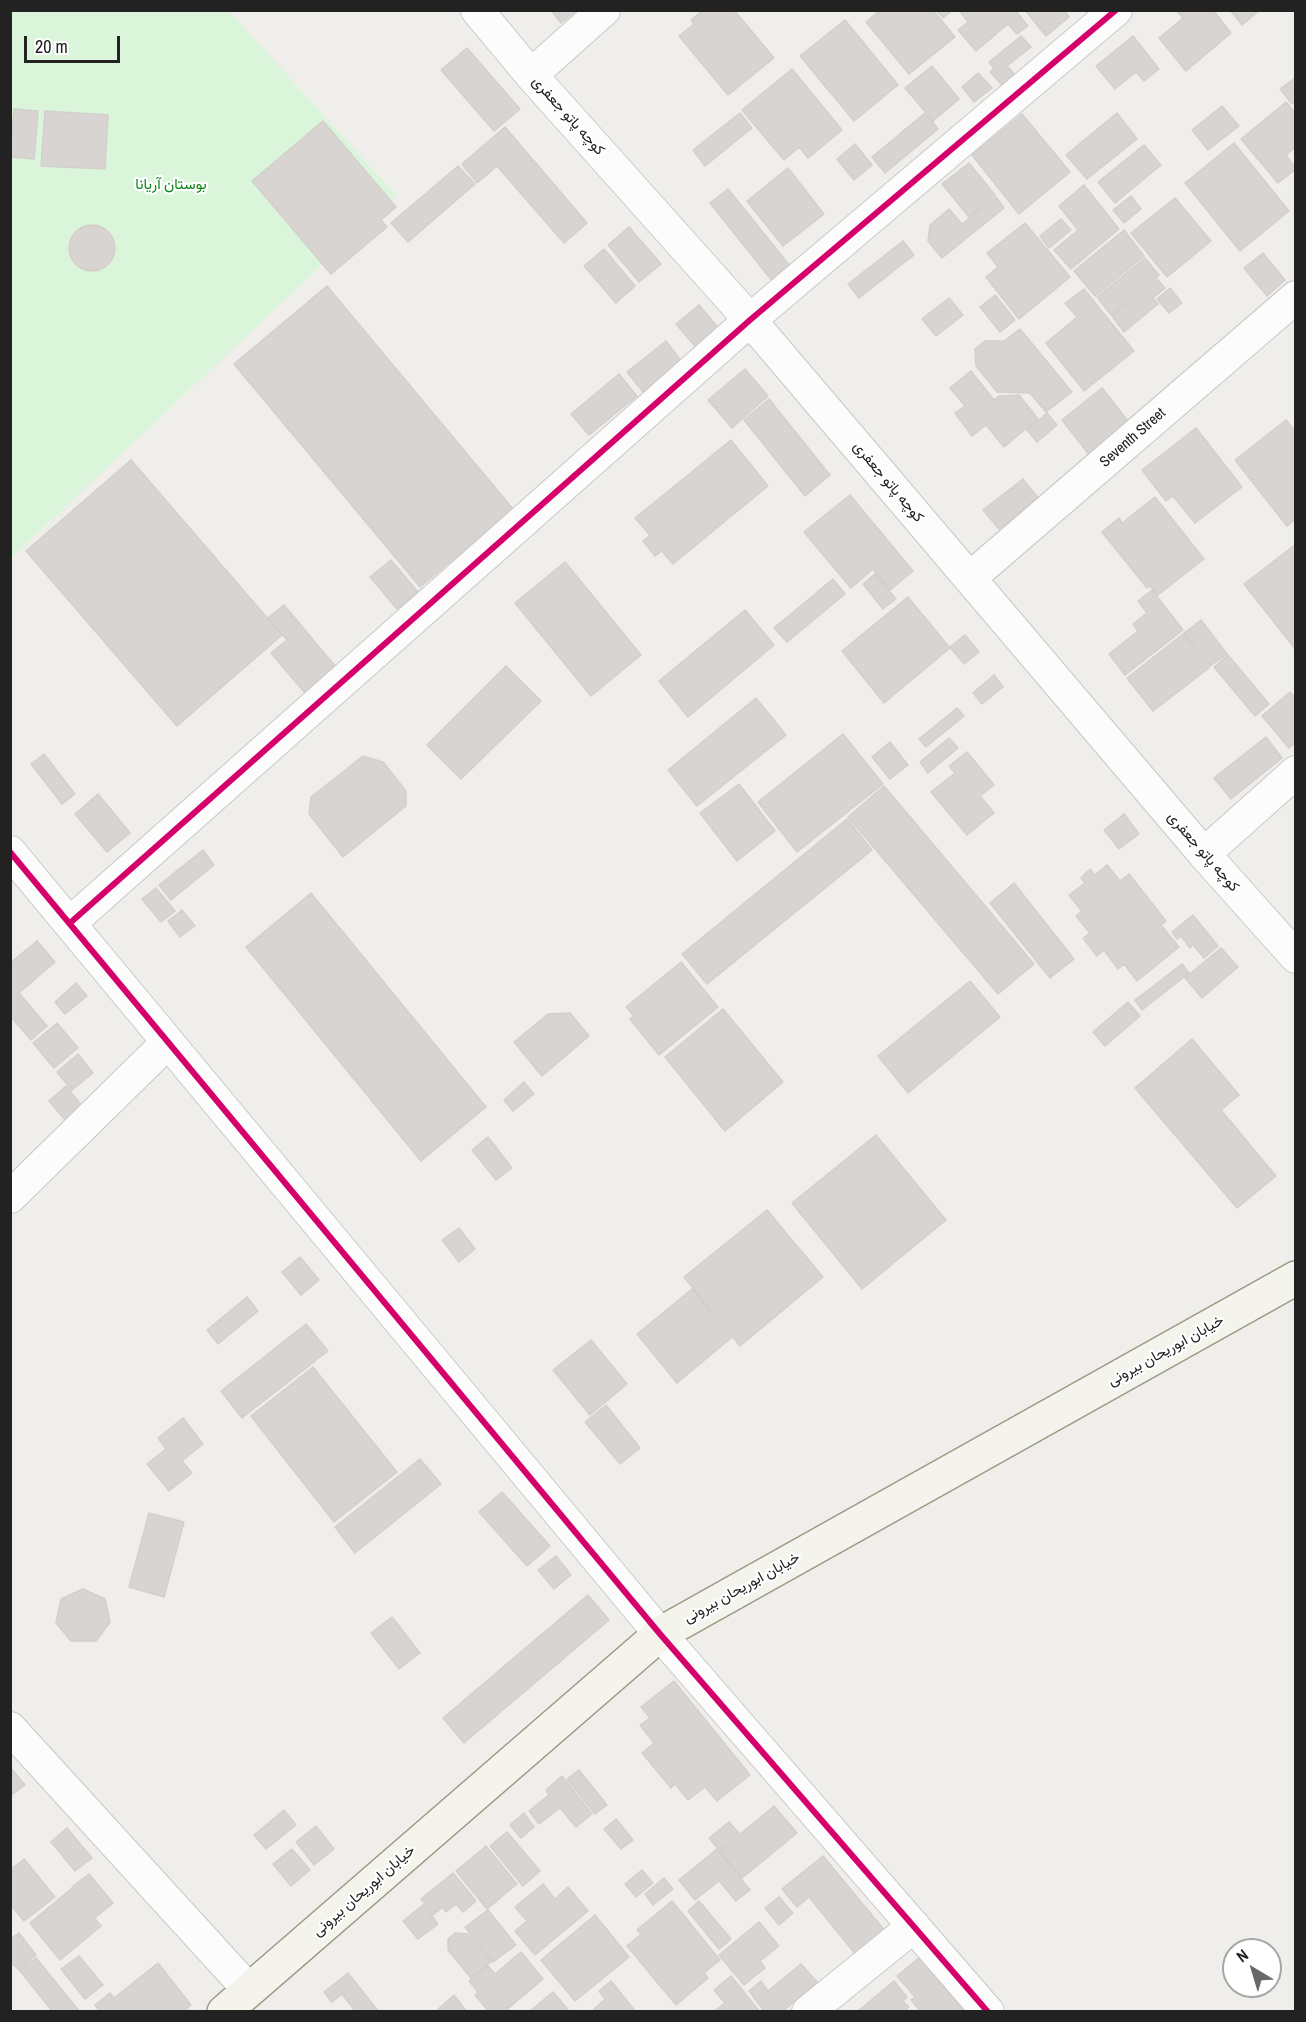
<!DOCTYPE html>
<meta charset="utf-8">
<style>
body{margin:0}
#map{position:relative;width:1306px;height:2022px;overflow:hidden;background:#f0eeeb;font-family:"Archivo Narrow",sans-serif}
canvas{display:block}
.frame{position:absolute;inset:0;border:12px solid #222;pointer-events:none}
.north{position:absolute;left:1222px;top:1938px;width:60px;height:60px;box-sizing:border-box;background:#fff;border:2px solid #a7a7a7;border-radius:50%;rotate:322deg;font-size:16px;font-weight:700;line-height:24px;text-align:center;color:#222}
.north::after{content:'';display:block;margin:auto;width:21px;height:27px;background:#6a6968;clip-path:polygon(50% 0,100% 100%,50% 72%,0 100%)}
.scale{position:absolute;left:24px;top:36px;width:96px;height:27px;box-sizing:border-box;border:3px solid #222;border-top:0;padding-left:8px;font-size:18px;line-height:21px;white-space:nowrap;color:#222;-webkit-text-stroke:4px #fff;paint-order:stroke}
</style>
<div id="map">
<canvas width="1306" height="2022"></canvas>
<div class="frame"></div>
<div class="north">N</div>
<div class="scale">20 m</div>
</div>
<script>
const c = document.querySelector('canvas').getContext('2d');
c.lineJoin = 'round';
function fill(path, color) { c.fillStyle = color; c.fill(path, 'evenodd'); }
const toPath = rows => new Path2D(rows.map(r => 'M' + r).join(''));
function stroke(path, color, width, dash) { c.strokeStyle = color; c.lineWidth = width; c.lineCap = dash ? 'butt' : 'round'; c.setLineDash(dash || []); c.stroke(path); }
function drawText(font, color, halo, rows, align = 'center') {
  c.font = font + ' "Archivo Narrow",Vazirmatn,sans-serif'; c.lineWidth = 4.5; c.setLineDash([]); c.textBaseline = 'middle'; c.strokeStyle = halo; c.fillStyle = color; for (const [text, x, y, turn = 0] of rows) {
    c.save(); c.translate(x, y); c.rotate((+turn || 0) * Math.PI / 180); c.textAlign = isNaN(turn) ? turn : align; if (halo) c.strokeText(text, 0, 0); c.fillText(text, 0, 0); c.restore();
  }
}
fill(toPath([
 [11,11,229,11,396,195,11,558]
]), '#daf5da');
const building = toPath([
 [551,10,577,10,561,23,551,10],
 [703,10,734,10,774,58,728,95,679,36,694,24,691,20,703,10],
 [880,10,933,10,955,37,909,74,866,22,880,10],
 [936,10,953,10,943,18,936,10],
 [1015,10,1028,26,1017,34,1008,24,976,51,958,30,968,22,959,10,1015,10],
 [1025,10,1064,10,1069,17,1046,36,1025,10],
 [1176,10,1213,10,1231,33,1186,71,1159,38,1183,18,1176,10],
 [1230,10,1260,10,1242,25,1230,10],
 [845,20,898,85,854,121,800,56,845,20],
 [1021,36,1031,47,1007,66,1015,75,1002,85,990,72,994,69,989,62,1021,36],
 [1133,36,1159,69,1144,81,1136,72,1115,89,1096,66,1133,36],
 [467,48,520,109,494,131,441,70,467,48],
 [932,66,959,99,933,121,905,88,932,66],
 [792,69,842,130,808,158,799,147,784,160,742,110,792,69],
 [978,73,992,88,974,102,962,87,978,73],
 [1296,77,1296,101,1292,104,1280,89,1296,77],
 [1286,102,1296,114,1296,147,1286,155,1296,169,1278,183,1241,139,1286,102],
 [1222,106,1239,126,1208,150,1192,130,1222,106],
 [14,109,38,111,34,159,10,157,14,109],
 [45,111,108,115,105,169,41,166,45,111],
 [740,113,752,128,705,166,693,150,740,113],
 [925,113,938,129,885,173,872,157,925,113],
 [1117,113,1137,139,1087,179,1066,155,1117,113],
 [1022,114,1070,172,1019,214,972,155,1022,114],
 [323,121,396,207,381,220,387,227,331,274,252,181,323,121],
 [505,127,587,223,564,243,497,166,477,183,462,164,505,127],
 [1234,143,1289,211,1240,251,1185,183,1234,143],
 [855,144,872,165,854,180,837,159,855,144],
 [1144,145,1161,165,1115,203,1098,182,1144,145],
 [969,163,995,195,969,217,942,184,969,163],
 [458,166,475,184,408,242,391,223,458,166],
 [788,168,824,214,783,246,747,201,788,168],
 [1084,185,1119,229,1071,269,1054,250,1078,230,1059,206,1084,185],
 [728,189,791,267,773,282,710,203,728,189],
 [1131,196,1141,209,1124,223,1113,210,1131,196],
 [996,197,1004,208,942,258,928,241,930,225,949,209,962,224,996,197],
 [1175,198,1211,241,1167,277,1131,233,1175,198],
 [1061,219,1071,230,1049,248,1040,236,1061,219],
 [1025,223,1070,277,1019,319,986,277,998,267,987,253,1025,223],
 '69 248a23 23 0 1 1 46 0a23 23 0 1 1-46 0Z',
 [629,227,661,264,639,282,608,245,629,227],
 [1124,230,1144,256,1095,296,1074,271,1124,230],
 [903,241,914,255,859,298,848,284,903,241],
 [604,249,635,286,616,303,584,266,604,249],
 [1263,253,1285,280,1267,296,1244,268,1263,253],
 [1145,258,1159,275,1111,315,1097,297,1145,258],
 [1157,279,1165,288,1153,298,1158,304,1124,332,1112,316,1157,279],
 [327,286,513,509,420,587,234,364,327,286],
 [1170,288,1182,303,1169,313,1157,299,1170,288],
 [1084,289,1134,351,1084,391,1046,343,1077,317,1065,303,1084,289],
 [995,295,1015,320,1000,332,980,307,995,295],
 [949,298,963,315,936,336,922,319,949,298],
 [699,305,722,332,699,351,676,324,699,305],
 [1020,329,1072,392,1046,412,1030,393,997,392,976,366,975,349,985,341,1004,341,1020,329],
 [666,341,682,362,643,392,627,372,666,341],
 [745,369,768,396,732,428,708,400,745,369],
 [971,371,994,400,999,396,1019,395,1038,419,1004,447,986,425,972,436,955,413,965,406,950,388,971,371],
 [619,374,637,396,589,435,571,414,619,374],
 [1102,388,1131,425,1091,457,1062,420,1102,388],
 [769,399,830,475,805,496,744,420,769,399],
 [1047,413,1057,425,1037,442,1027,430,1047,413],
 [1286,420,1296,432,1296,519,1287,526,1235,460,1286,420],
 [1196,428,1242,487,1195,523,1173,496,1166,501,1142,470,1196,428],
 [731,440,768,486,673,564,662,551,655,556,643,541,650,535,635,518,731,440],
 [131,460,282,635,177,726,26,551,131,460],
 [1023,479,1038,498,999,529,983,510,1023,479],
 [850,495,913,571,890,590,873,569,851,588,804,532,850,495],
 [1155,497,1204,559,1158,595,1150,586,1147,588,1102,532,1119,518,1122,523,1155,497],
 [1296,544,1296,650,1244,584,1296,544],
 [391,560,418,592,397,609,370,577,391,560],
 [565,562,641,655,591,696,515,603,565,562],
 [875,574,896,599,883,609,863,584,875,574],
 [833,579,845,594,787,642,774,628,833,579],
 [1152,590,1183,630,1125,675,1109,654,1138,631,1133,624,1147,613,1138,601,1152,590],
 [908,597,950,648,884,703,842,651,908,597],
 [284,605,336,667,305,693,271,653,287,640,268,618,284,605],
 [745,610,774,645,688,717,659,681,745,610],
 [1201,620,1227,654,1210,666,1184,633,1201,620],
 [1183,634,1209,668,1153,711,1127,678,1183,634],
 [965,635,979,652,964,664,950,647,965,635],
 [1228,655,1269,704,1255,716,1214,667,1228,655],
 [506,666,541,701,461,779,427,745,506,666],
 [994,675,1003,687,982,704,973,693,994,675],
 [1290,692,1296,698,1296,742,1289,748,1262,716,1290,692],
 [756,698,786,735,697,806,668,770,756,698],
 [957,708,964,716,926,747,919,739,957,708],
 [843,734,883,784,797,852,758,802,843,734],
 [1266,737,1282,758,1231,799,1214,778,1266,737],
 [949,738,958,748,928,773,920,762,949,738],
 [890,742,908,765,890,779,872,757,890,742],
 [967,752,994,785,980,796,994,813,967,835,931,792,955,773,949,766,967,752],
 [44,754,75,794,62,804,31,764,44,754],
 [363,756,383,762,406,791,406,806,343,857,309,814,311,797,363,756],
 [739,784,775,831,737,861,700,813,739,784],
 [884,786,1034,964,998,994,848,817,884,786],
 [98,794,130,833,107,852,75,814,98,794],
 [1124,814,1139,834,1119,849,1104,830,1124,814],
 [847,819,872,850,707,984,682,954,847,819],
 [203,850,214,865,171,900,159,885,203,850],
 [1107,865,1120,881,1129,874,1166,921,1161,925,1179,947,1137,981,1124,964,1118,969,1104,950,1097,956,1083,938,1090,933,1076,916,1082,911,1069,895,1085,883,1081,878,1090,869,1095,875,1107,865],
 [1014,883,1074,959,1050,978,990,903,1014,883],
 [156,888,175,911,161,922,142,899,156,888],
 [311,893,486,1107,421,1161,246,947,311,893],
 [182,910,195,926,180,937,168,921,182,910],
 [1193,915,1218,946,1204,958,1193,945,1190,948,1181,936,1177,939,1172,932,1193,915],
 [37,941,55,962,19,993,47,1026,31,1040,10,1016,10,963,37,941],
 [1221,948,1238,967,1202,998,1185,978,1221,948],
 [681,962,718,1007,659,1055,630,1019,634,1016,626,1007,681,962],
 [1182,964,1189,973,1142,1010,1135,1000,1182,964],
 [970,981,1000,1017,908,1093,878,1056,970,981],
 [76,983,87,996,65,1014,55,1002,76,983],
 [1128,1002,1140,1016,1105,1046,1093,1032,1128,1002],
 [723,1009,783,1082,725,1131,665,1057,723,1009],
 [570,1013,589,1036,542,1076,514,1042,548,1014,570,1013],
 [57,1023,78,1048,54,1068,33,1043,57,1023],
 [1192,1039,1239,1095,1221,1110,1276,1176,1237,1208,1135,1088,1192,1039],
 [78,1054,93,1073,72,1090,57,1072,78,1054],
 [524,1082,534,1094,513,1111,504,1100,524,1082],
 [66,1086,83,1107,66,1121,49,1101,66,1086],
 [876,1135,946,1220,862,1289,792,1203,876,1135],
 [488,1137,512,1168,496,1180,472,1150,488,1137],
 [767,1210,823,1277,740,1346,684,1277,767,1210],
 [459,1228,475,1249,459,1262,442,1240,459,1228],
 [300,1257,319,1280,301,1295,282,1272,300,1257],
 [692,1289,731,1338,677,1383,637,1334,692,1289],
 [247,1297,258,1311,218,1344,207,1330,247,1297],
 [306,1324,328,1351,242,1418,221,1391,306,1324],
 [591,1340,627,1384,590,1415,553,1370,591,1340],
 [313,1367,397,1472,334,1522,251,1416,313,1367],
 [606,1405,640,1448,620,1464,585,1422,606,1405],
 [183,1418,203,1444,182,1461,192,1473,169,1491,147,1464,166,1449,158,1438,183,1418],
 [420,1459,441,1484,355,1553,335,1527,420,1459],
 [502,1492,550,1546,527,1566,479,1512,502,1492],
 [149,1513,184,1522,164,1597,129,1587,149,1513],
 [556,1556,571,1575,554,1589,538,1570,556,1556],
 [83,1589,105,1599,110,1622,96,1641,71,1641,56,1623,61,1599,83,1589],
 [588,1595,609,1620,464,1743,443,1718,588,1595],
 [392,1617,420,1653,399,1669,371,1633,392,1617],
 [674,1681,750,1775,717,1801,705,1787,688,1800,675,1784,671,1788,642,1753,654,1743,640,1725,650,1718,641,1707,674,1681],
 [10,1767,25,1785,10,1796,10,1767],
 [579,1770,607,1805,595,1814,567,1779,579,1770],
 [562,1776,592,1814,576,1827,560,1808,539,1824,529,1811,549,1795,546,1790,562,1776],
 [774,1806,797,1833,742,1878,720,1851,774,1806],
 [284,1810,296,1825,266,1849,254,1835,284,1810],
 [524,1813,534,1827,521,1838,510,1825,524,1813],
 [616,1819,633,1840,621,1849,604,1829,616,1819],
 [729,1822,739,1833,719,1850,709,1838,729,1822],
 [316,1826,334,1849,314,1865,296,1842,316,1826],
 [67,1828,92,1858,75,1871,51,1842,67,1828],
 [507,1832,540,1871,523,1886,490,1846,507,1832],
 [486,1846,517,1884,487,1909,456,1871,486,1846],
 [292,1849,310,1870,291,1886,273,1864,292,1849],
 [717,1849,750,1890,736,1901,719,1881,695,1900,679,1880,717,1849],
 [823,1856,886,1932,857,1956,809,1897,797,1907,782,1889,823,1856],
 [24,1859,55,1897,24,1921,10,1904,10,1870,24,1859],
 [642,1870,653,1883,636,1897,625,1884,642,1870],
 [453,1873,476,1901,463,1912,456,1904,446,1912,443,1907,433,1915,421,1899,453,1873],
 [89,1874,113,1903,96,1917,72,1887,89,1874],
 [664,1878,673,1889,653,1905,645,1894,664,1878],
 [543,1884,555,1899,568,1887,588,1911,535,1955,515,1931,527,1921,515,1907,543,1884],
 [71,1889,101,1926,60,1960,30,1923,71,1889],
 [779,1897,793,1913,779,1925,765,1908,779,1897],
 [672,1901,720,1960,704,1973,708,1978,676,2005,627,1946,641,1934,637,1930,672,1901],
 [699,1901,731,1939,719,1949,688,1911,699,1901],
 [423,1905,438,1924,418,1939,403,1921,423,1905],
 [488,1910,516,1945,493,1962,465,1927,488,1910],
 [595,1915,629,1957,575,2001,541,1960,595,1915],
 [759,1922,779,1946,760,1961,765,1968,744,1985,719,1955,759,1922],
 [19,1933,36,1955,19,1970,13,1964,10,1966,10,1939,19,1933],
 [455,1933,468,1934,491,1962,471,1978,448,1950,448,1939,455,1933],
 [521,1952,543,1979,504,2012,489,2012,475,1995,478,1992,469,1981,488,1966,495,1974,521,1952],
 [79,1956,103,1985,85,1999,61,1969,79,1956],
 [920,1957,964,2012,921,2012,911,2000,915,1997,897,1976,920,1957],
 [36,1958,80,2012,53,2012,20,1971,36,1958],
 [158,1963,191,2005,183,2012,100,2012,95,2005,110,1993,114,1998,158,1963],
 [801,1964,817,1982,782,2012,765,2012,749,1991,761,1981,768,1991,801,1964],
 [348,1973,379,2012,356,2012,342,1994,332,2002,324,1992,348,1973],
 [731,1976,760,2012,715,2011,725,2003,714,1990,731,1976],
 [611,1981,636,2012,591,2012,605,1999,599,1991,611,1981],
 [894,1981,907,1997,903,2001,909,2007,904,2012,857,2012,894,1981],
 [553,1992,570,2012,529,2012,553,1992],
 [454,1995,467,2012,435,2012,454,1995]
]);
fill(building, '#d7d4d2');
stroke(building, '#d3d0cc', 1.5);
const street = toPath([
 [477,10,531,75,750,320,1204,854,1296,957],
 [531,75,604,10],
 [970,578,1296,297],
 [10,852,660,1634,988,2012],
 [1204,854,1296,772],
 [70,923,750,320,1116,10],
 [10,1197,168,1042],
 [10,1728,249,1990],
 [808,2012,914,1926]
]);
const secondary = toPath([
 [224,2012,660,1634,1296,1278]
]);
stroke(street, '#c9c8c7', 34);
stroke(secondary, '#999a82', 36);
stroke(street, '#fdfcfc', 32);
stroke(secondary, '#f4f4ed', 33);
stroke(toPath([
 [10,852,660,1634,988,2012],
 [70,923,750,320,1116,10]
]), '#d6006c', 6);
drawText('15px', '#222', '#fff', [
 ["کوچه پاتو جعفری",568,116,48],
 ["Seventh Street",1133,438,-41],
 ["کوچه پاتو جعفری",888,482,50],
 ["کوچه پاتو جعفری",1203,852,49],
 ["خیابان ابوریحان بیرونی",1166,1351,-29],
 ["خیابان ابوریحان بیرونی",742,1588,-29],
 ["خیابان ابوریحان بیرونی",364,1891,-41]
]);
drawText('15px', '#0c8416', '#fff', [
 ["بوستان آریانا",171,185]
]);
</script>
